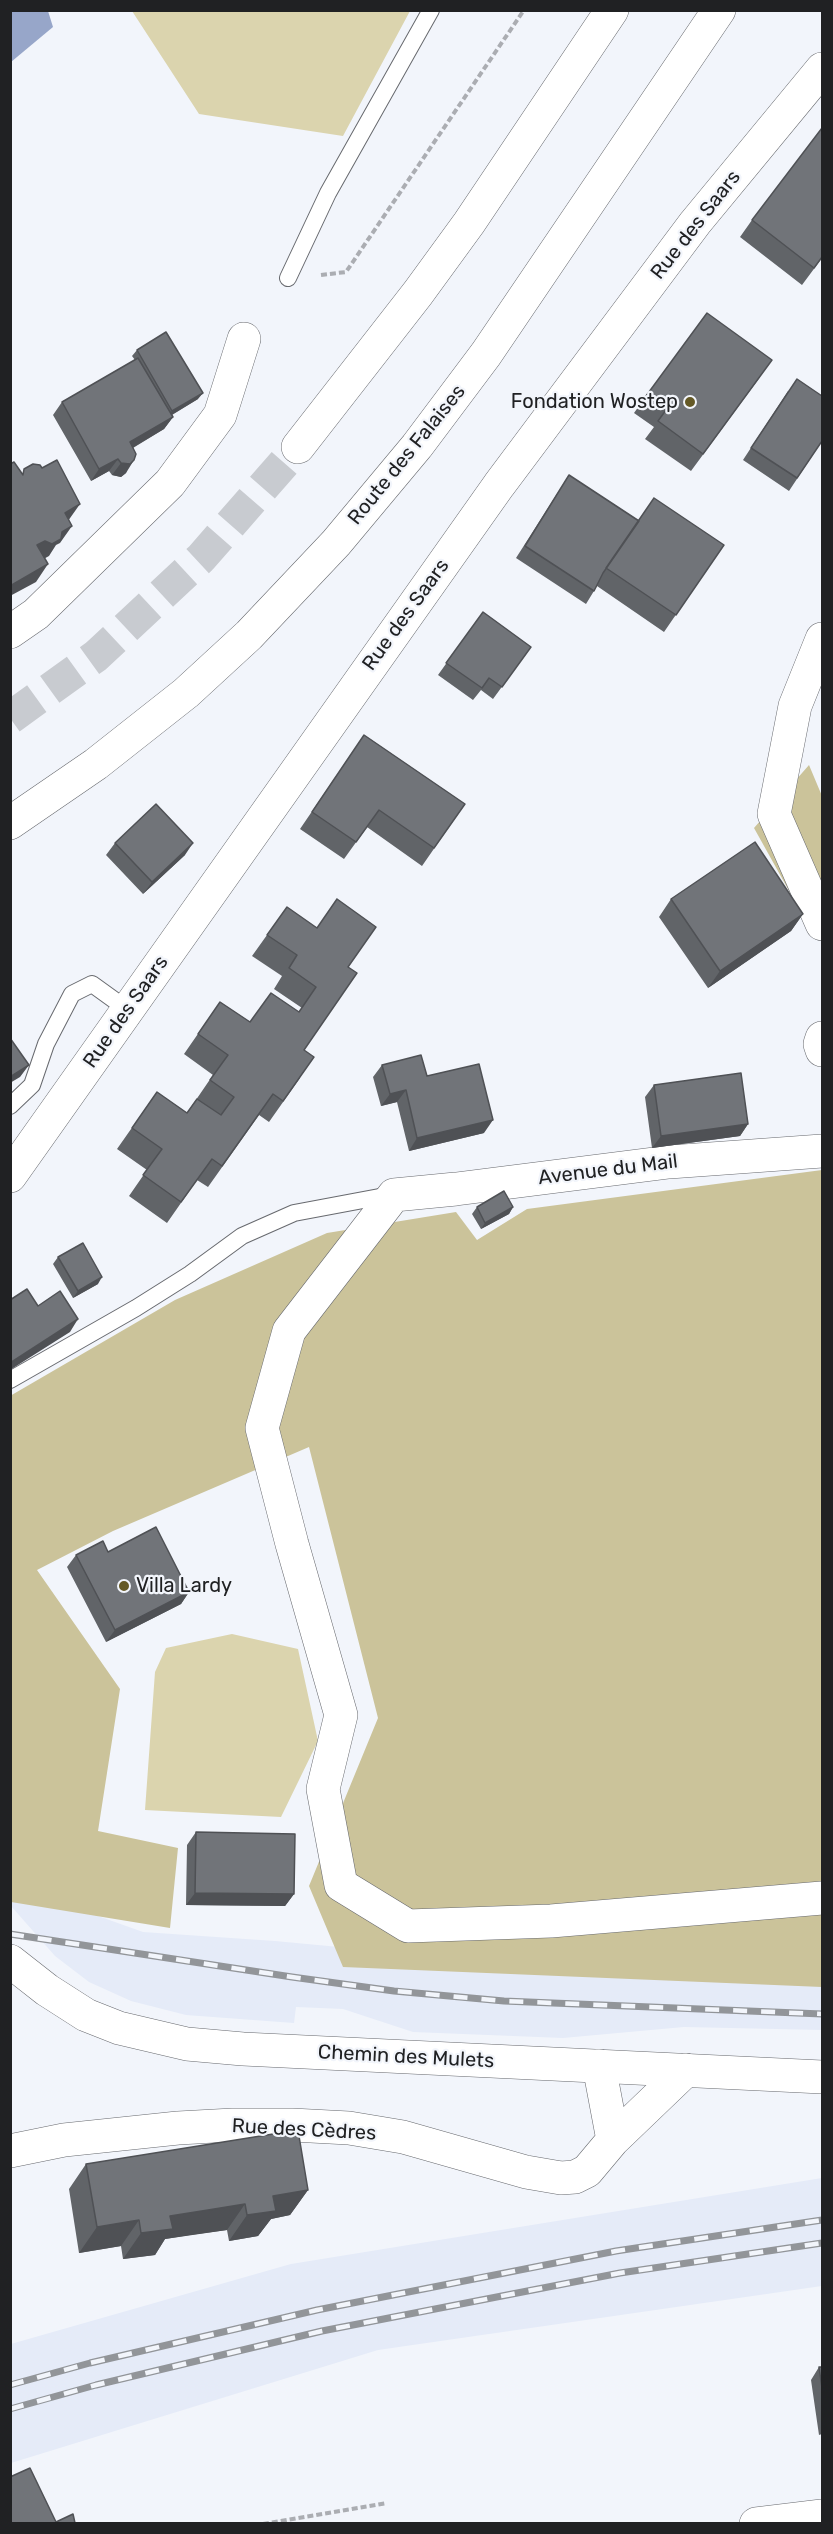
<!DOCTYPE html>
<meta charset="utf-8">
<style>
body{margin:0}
#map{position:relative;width:833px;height:2534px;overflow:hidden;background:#f2f5fb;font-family:Rubik,sans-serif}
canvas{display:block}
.frame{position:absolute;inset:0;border:12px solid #202123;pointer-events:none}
</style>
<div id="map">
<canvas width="833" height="2534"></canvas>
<div class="frame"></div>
</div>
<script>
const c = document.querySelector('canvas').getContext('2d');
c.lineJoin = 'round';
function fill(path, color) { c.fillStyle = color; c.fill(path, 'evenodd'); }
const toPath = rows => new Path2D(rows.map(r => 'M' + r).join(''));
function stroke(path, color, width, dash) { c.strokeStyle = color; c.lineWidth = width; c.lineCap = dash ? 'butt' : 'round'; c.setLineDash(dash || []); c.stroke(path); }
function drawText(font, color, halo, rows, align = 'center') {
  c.font = font + ' Rubik,sans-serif'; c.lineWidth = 4.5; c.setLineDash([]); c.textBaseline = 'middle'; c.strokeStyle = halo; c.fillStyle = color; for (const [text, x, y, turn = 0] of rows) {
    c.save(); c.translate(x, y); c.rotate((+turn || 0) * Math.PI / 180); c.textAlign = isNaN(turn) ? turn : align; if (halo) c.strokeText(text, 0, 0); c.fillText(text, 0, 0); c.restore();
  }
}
fill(toPath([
 [11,1885,143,1932,275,1941,584,1970,822,1958,822,2030,684,2027,563,2038,413,2032,343,2009,296,2007,294,2023,186,2015,131,2001,89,1982,55,1956,11,1906],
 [822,2178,822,2286,378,2350,11,2463,11,2344,291,2264]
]), '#e5ebf8');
fill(toPath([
 [132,11,410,11,343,136,199,114],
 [232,1634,298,1649,318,1741,281,1817,145,1810,155,1672,166,1648]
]), '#dbd4ae');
fill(toPath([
 [809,765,822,796,822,921,803,916,754,828],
 [822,1170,822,1987,343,1967,309,1886,378,1718,309,1447,113,1531,37,1570,120,1689,98,1831,178,1848,170,1928,11,1902,10,1396,175,1300,327,1233,456,1212,477,1240,527,1209]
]), '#cbc39a');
fill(toPath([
 [11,10,48,11,53,27,11,62]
]), '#97a6c9');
stroke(toPath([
 [10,718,96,656,201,558,298,447]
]), '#c8cbd0', 33, [33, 16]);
const lane = toPath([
 [288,278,328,193,431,10],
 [10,1106,32,1085,46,1044,72,994,92,984,128,1010],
 [10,1380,136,1308,190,1274,242,1236,294,1213,390,1195]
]);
const street = toPath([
 [10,632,36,614,170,483,220,415,244,339],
 [822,639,795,706,774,814,822,924],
 [822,1038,820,1044,822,1050],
 [822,1151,669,1162,456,1189,394,1195,289,1331,262,1428,292,1544,341,1715,323,1789,341,1885,408,1926,551,1921,822,1898],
 [599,2066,613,2140],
 [10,2151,64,2140,178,2128,233,2125,292,2125,349,2128,403,2137,526,2172,561,2178,575,2177,587,2171,613,2140,686,2070]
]);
const secondary = toPath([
 [10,1176,499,485,695,223,822,69],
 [10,1961,47,1990,86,2015,119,2028,187,2044,243,2049,822,2077],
 [756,2524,822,2516]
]);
const primary = toPath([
 [10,823,96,764,186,693,249,635,336,543,417,446,486,354,719,10]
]);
const highway = toPath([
 [298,447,418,293,469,223,612,10]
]);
stroke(lane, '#67696e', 18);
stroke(street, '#67696e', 34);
stroke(secondary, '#67696e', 34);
stroke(primary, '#67696e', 34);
stroke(highway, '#67696e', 34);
stroke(toPath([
 [321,275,346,272,524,10],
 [263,2524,387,2503]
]), '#abadb2', 4, [6, 3]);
stroke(lane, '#fff', 16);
stroke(street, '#fff', 33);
stroke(secondary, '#fff', 33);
stroke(primary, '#fff', 33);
stroke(highway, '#fff', 33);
const rail = toPath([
 [10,1934,292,1977,394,1991,504,2001,822,2014],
 [10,2385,90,2363,317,2310,616,2251,822,2220],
 [10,2409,96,2385,322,2331,620,2273,822,2243]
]);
stroke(rail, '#929599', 7);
stroke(rail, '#f2f5fb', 4.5, [14]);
fill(toPath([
 [752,220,822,258,802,285,740,237],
 [137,350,198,399,172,415,173,417,164,429,133,448,126,473,121,477,112,475,109,471,91,481,53,415,62,402,135,360,132,356],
 [760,377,691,471,645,439,654,427,634,413,646,396],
 [788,391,822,441,789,491,743,460],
 [569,475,638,520,724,545,664,632,597,586,586,604,516,558],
 [483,612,531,647,493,699,481,690,473,700,438,675],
 [364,735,465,804,422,866,367,827,344,859,300,829],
 [115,843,185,855,143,894,106,855],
 [671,899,803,914,791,931,708,988,659,917],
 [287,907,348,967,304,1050,300,1078,269,1122,259,1115,208,1187,197,1180,167,1223,129,1196,147,1170,117,1149,157,1092,187,1113,213,1075,184,1054,220,1002,250,1022,299,1012,302,1008,274,989,282,976,252,956],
 [382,1065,427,1076,484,1133,409,1151,397,1102,381,1106,373,1077],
 [654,1085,748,1124,740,1136,652,1148,645,1097],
 [477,1207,513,1207,509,1214,481,1229,472,1214],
 [58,1257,98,1284,73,1298,53,1264],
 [108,1552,189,1592,181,1604,106,1642,67,1567,76,1555],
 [196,1832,294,1894,285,1906,186,1905,187,1845],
 [86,2164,308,2190,290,2215,271,2219,258,2236,229,2241,227,2230,190,2235,165,2239,155,2255,123,2259,121,2246,79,2253,69,2189],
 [819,2367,822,2367,822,2434,819,2435,811,2380]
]), '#616468');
fill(toPath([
 [203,393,198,399,168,417,172,411],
 [173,417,164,429,122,454,130,442],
 [118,459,109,471,91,481,99,469],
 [134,460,126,473,121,477,112,475,121,463],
 [80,504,68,521,65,513],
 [72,526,60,543,56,545,49,556,40,561,37,545],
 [48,564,36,582,10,596,10,586],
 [193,843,185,855,143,894,152,882],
 [803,914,791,931,708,988,720,971],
 [29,1065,20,1077,10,1083,10,1077],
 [406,1090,397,1102,381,1106,390,1094],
 [493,1120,484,1133,409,1151,417,1138],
 [748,1124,740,1136,652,1148,661,1136],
 [513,1207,509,1214,481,1229,485,1223],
 [102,1277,98,1284,73,1298,78,1291],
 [78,1319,70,1332,10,1370,10,1363],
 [189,1592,181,1604,106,1642,115,1630],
 [195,1893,294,1894,285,1906,186,1905],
 [308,2190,290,2215,271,2219,258,2236,229,2241,247,2215,273,2196],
 [245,2204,227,2230,165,2239,155,2255,123,2259,141,2233,170,2216],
 [139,2220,121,2246,79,2253,97,2227]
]), '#4f5155');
const building = toPath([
 [822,128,822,257,814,268,752,220,822,128],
 [707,313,772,360,703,454,658,421,666,410,646,396,707,313],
 [166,332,203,393,172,411,137,350,166,332],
 [138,358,173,417,130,442,136,454,134,460,130,464,121,463,118,459,99,469,62,402,138,358],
 [797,379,822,396,822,441,797,478,751,448,797,379],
 [57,460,80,504,65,513,72,526,62,532,61,539,52,544,45,541,37,545,48,564,10,586,10,464,14,462,23,475,24,469,33,464,40,465,42,468,57,460],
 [569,475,639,521,603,573,594,591,525,546,569,475],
 [654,498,724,545,676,615,606,568,654,498],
 [483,612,531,647,502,687,489,678,482,688,446,663,483,612],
 [364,735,465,804,434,848,379,810,356,842,312,812,364,735],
 [156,804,193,843,152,882,115,843,156,804],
 [755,842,803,914,720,971,671,899,755,842],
 [337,899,376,927,348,967,357,973,304,1050,314,1057,283,1101,273,1094,222,1166,212,1159,181,1202,143,1175,162,1149,132,1128,157,1092,187,1113,197,1099,221,1115,234,1097,210,1080,228,1055,198,1034,220,1002,250,1022,271,993,299,1012,316,987,289,968,297,955,267,935,287,907,317,928,337,899],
 [10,1038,29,1065,10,1077,10,1038],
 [421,1055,427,1076,479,1064,493,1120,417,1138,406,1090,390,1094,382,1065,421,1055],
 [741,1073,748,1124,661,1136,654,1085,741,1073],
 [504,1191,513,1207,485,1223,477,1207,504,1191],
 [83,1243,102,1277,78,1291,58,1257,83,1243],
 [27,1289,38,1306,60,1291,78,1319,10,1363,10,1300,27,1289],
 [156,1527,189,1592,115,1630,76,1555,103,1541,108,1552,156,1527],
 [196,1832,295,1834,294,1894,195,1893,196,1832],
 [298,2130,308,2190,273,2196,276,2211,247,2215,245,2204,208,2210,170,2216,173,2229,141,2233,139,2220,97,2227,86,2164,298,2130],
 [819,2367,822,2367,822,2388,819,2367],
 [30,2468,56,2522,73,2514,75,2523,10,2523,10,2477,30,2468]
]);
fill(building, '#717479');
stroke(building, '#4f5155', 1.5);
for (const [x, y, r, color] of [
 [690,402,6,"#645926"],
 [124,1586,6,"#645926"]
]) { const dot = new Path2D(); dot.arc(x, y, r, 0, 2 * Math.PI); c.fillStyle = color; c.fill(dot); stroke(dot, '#f2f5fb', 2); }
drawText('20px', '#202123', '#f2f5fb', [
 ["Rue des Saars",696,225,-52],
 ["Route des Falaises",407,455,-51],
 ["Rue des Saars",406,615,-54],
 ["Rue des Saars",126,1012,-55],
 ["Avenue du Mail",608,1170,-7],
 ["Chemin des Mulets",406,2057,3],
 ["Rue des Cèdres",304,2130,3]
]);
drawText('20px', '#202123', '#f2f5fb', [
 ["Fondation Wostep",678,402],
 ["Villa Lardy",136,1586,"left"]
], 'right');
</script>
